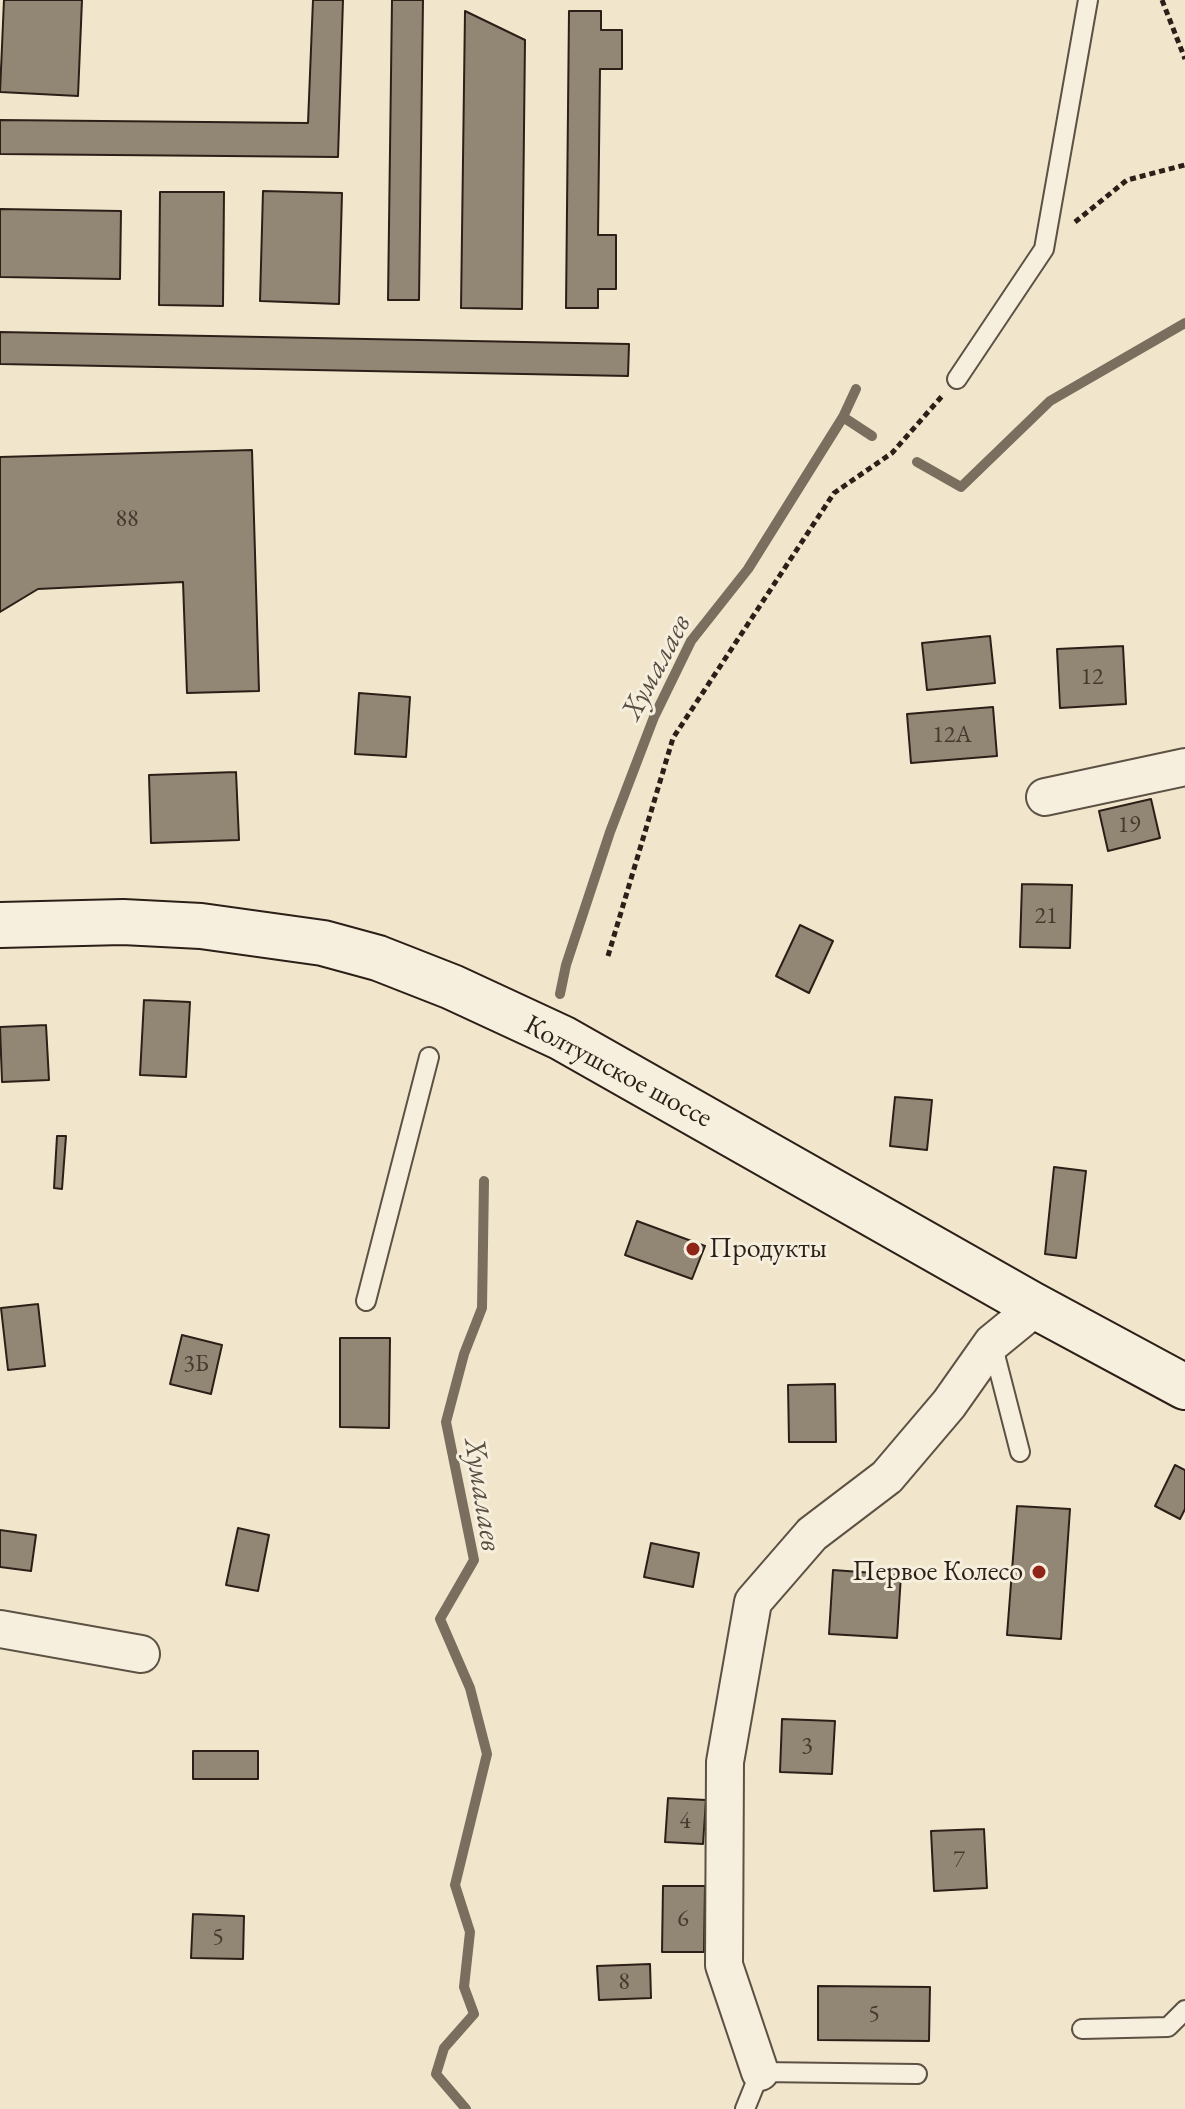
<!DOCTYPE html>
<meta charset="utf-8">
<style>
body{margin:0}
canvas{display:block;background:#f1e6cc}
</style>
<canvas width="1185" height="2109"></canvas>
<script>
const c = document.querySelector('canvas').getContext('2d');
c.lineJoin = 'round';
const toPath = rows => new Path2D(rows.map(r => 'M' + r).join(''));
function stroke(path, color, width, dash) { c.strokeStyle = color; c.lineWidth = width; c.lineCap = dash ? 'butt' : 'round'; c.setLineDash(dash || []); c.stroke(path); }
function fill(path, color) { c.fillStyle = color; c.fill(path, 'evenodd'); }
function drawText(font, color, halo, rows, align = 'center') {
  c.font = font + ' "EB Garamond",serif'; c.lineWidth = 6; c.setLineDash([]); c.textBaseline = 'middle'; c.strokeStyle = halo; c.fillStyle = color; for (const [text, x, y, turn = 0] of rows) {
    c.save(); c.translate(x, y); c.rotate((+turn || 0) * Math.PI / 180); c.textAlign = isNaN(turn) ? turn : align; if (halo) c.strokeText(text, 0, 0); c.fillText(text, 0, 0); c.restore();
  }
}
stroke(toPath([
 [843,417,872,436],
 [917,462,961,487,1050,401,1185,323],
 [560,994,566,965,610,832,654,717,691,641,748,569,843,417,856,389],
 [466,2109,436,2074,444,2048,474,2014,464,1987,470,1932,455,1885,487,1754,470,1688,440,1619,474,1560,446,1422,464,1354,482,1308,484,1181]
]), '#7a6e5e', 10);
const building = toPath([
 [4,0,82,0,78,96,0,92,4,0],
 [313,0,343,0,338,157,0,154,0,120,308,123,313,0],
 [392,0,423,0,419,300,388,300,392,0],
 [465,11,525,40,522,309,461,308,465,11],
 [569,11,601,11,601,30,622,30,622,69,600,69,598,235,616,235,616,289,598,289,598,308,566,308,569,11],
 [263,191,342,193,339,304,260,301,263,191],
 [160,192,224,192,223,306,159,305,160,192],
 [0,209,121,211,120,279,0,277,0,209],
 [0,332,629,344,628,376,0,364,0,332],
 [252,450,259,691,187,693,183,582,38,589,0,612,0,457,252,450],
 [990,636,995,683,927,690,922,643,990,636],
 [1123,646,1126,704,1060,708,1057,649,1123,646],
 [359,693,410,697,406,757,355,754,359,693],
 [993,707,997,756,911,763,907,714,993,707],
 [236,772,239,840,151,843,149,775,236,772],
 [1151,799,1160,838,1108,851,1099,811,1151,799],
 [1022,884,1072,885,1070,948,1020,947,1022,884],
 [800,925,833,941,809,993,776,976,800,925],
 [144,1000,190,1002,186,1077,140,1075,144,1000],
 [46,1025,49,1080,2,1082,0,1027,46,1025],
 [895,1097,932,1100,927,1150,890,1146,895,1097],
 [57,1136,66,1136,62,1189,54,1188,57,1136],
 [1054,1167,1086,1171,1076,1258,1045,1254,1054,1167],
 [637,1221,705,1246,692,1279,625,1255,637,1221],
 [38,1304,45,1366,8,1370,1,1308,38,1304],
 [182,1335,222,1345,211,1394,170,1384,182,1335],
 [340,1338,390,1338,389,1428,340,1427,340,1338],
 [835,1384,836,1442,789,1442,788,1385,835,1384],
 [1175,1465,1185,1470,1185,1509,1180,1519,1155,1506,1175,1465],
 [1017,1506,1070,1509,1061,1639,1007,1635,1017,1506],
 [238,1528,269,1535,258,1591,226,1585,238,1528],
 [0,1530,36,1535,31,1571,0,1567,0,1530],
 [651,1543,699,1553,693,1587,644,1577,651,1543],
 [833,1570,901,1575,897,1638,829,1634,833,1570],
 [782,1719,835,1721,832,1774,780,1772,782,1719],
 [193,1751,258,1751,258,1779,193,1779,193,1751],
 [668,1798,706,1800,703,1844,665,1842,668,1798],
 [984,1829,987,1888,934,1891,931,1831,984,1829],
 [663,1886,705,1886,704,1952,662,1952,663,1886],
 [193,1914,244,1916,243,1959,191,1958,193,1914],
 [650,1964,651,1998,599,2000,597,1966,650,1964],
 [818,1986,930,1987,929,2041,818,2040,818,1986]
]);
fill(building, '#928675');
stroke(building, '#2c1f17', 2);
const lane = toPath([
 [957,379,1044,249,1088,0],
 [366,1301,429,1057],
 [992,1343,1020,1452],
 [1082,2029,1168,2027,1185,2010],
 [745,2109,760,2072,917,2074]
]);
const street = toPath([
 [1045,797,1185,767],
 [0,1629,141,1654],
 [760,2072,724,1965,725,1762,753,1602,812,1534,887,1477,949,1404,992,1343,1025,1316,1031,1304]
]);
const secondary = toPath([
 [0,925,123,922,201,926,323,943,378,958,452,987,562,1038,1031,1304,1185,1387]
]);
stroke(lane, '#5d5144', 22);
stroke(street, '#5d5144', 40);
stroke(secondary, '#2c1f17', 48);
stroke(toPath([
 [1162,0,1185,59],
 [1075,222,1127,180,1185,165],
 [608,956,673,738,834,493,892,453,943,395]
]), '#2c1f17', 5, [6, 4]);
stroke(lane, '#f6efde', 18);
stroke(street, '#f6efde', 36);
stroke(secondary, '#f6efde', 44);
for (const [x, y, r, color] of [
 [693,1249,8,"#8f2418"],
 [1039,1572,8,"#8f2418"]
]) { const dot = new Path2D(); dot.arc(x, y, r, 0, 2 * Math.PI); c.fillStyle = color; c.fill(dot); stroke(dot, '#f6efde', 3); }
drawText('24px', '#46392e', null, [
 ["88",127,519],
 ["12",1092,677],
 ["12А",952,735],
 ["19",1129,825],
 ["21",1046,916],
 ["3Б",196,1364],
 ["3",807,1746],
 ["4",685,1821],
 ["7",959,1860],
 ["6",683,1919],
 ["5",218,1937],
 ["8",624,1982],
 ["5",874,2014]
]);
drawText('28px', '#2c1f17', '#f6efde', [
 ["Колтушское шоссе",618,1072,28]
]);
drawText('28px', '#2c1f17', '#f6efde', [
 ["Продукты",709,1249],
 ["Первое Колесо",1023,1572,"right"]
], 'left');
drawText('italic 30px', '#5a4d41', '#f6efde', [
 ["Хумалаев",657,667,-62],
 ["Хумалаев",482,1495,81]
]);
</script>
